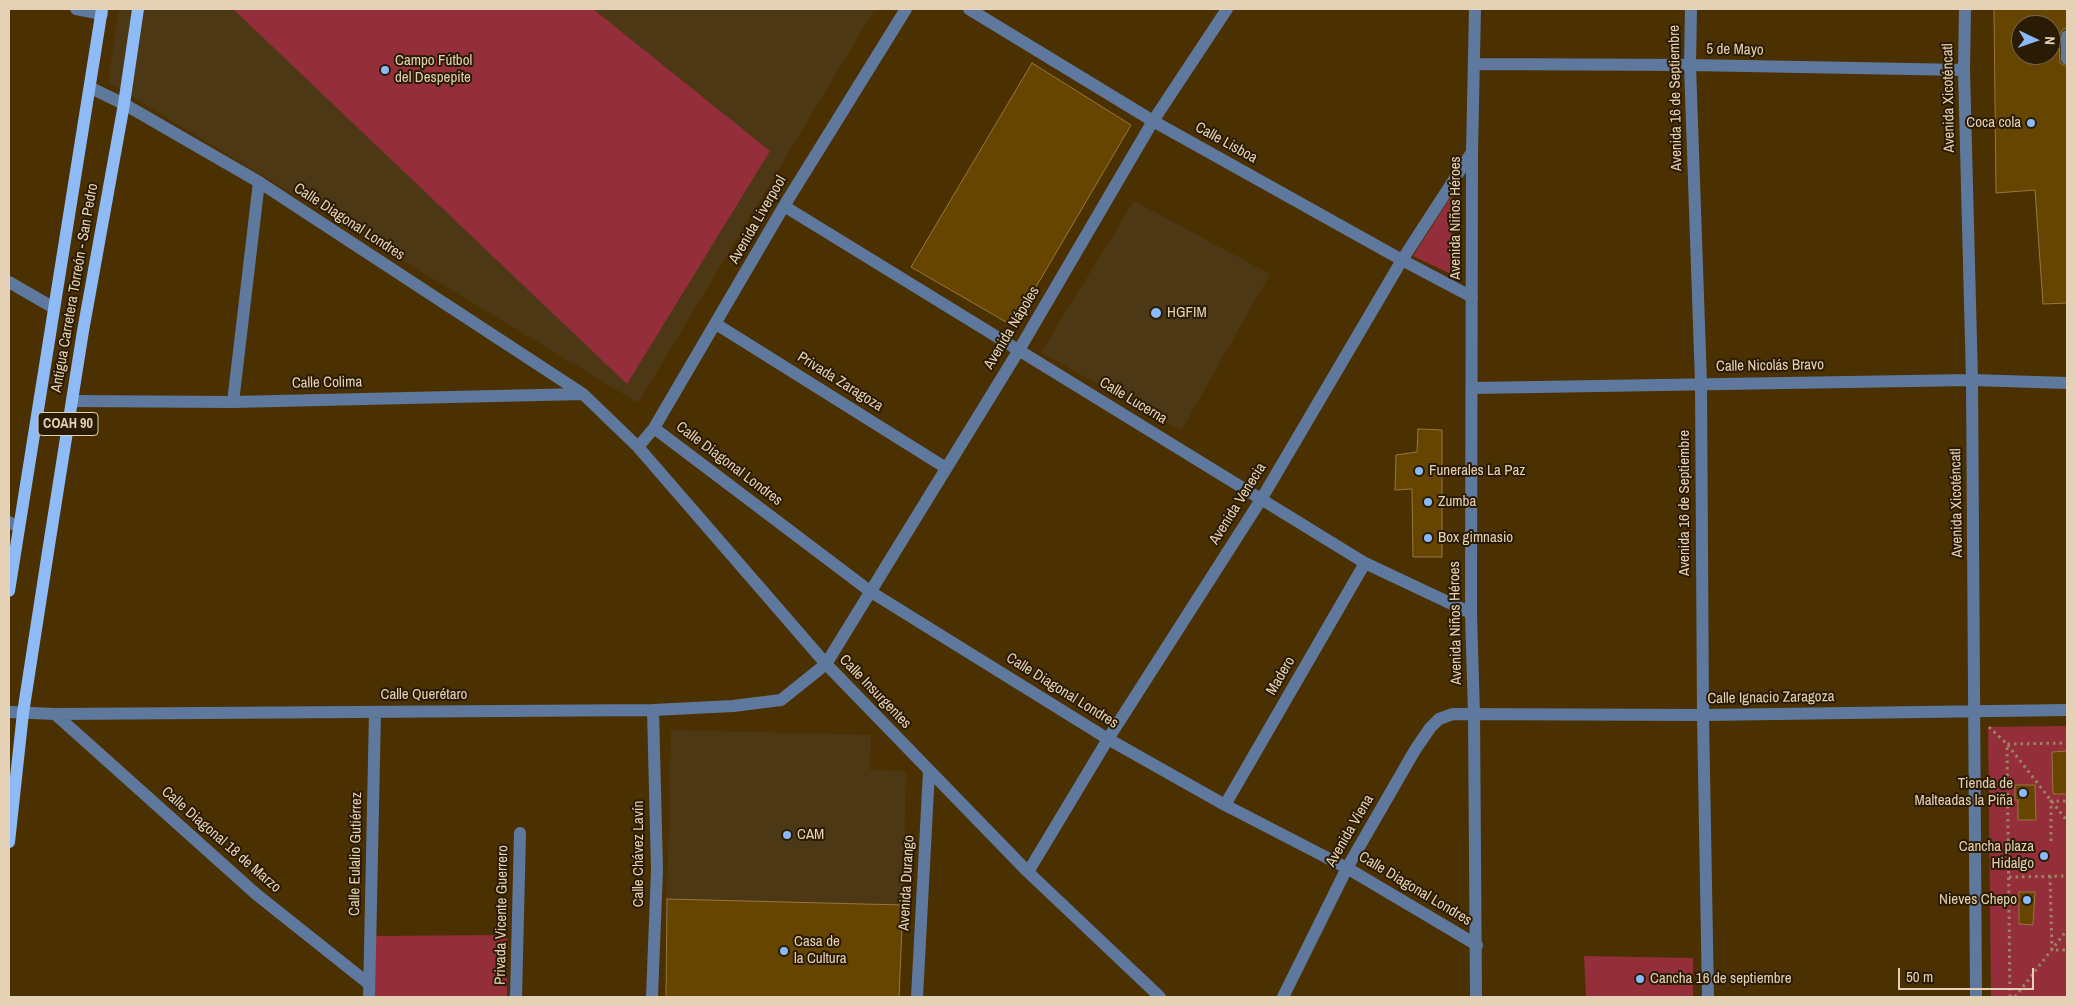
<!DOCTYPE html>
<meta charset="utf-8">
<style>
body{margin:0}
#map{position:relative;width:2076px;height:1006px;overflow:hidden;background:#4b3101;font-family:"Archivo Narrow",sans-serif}
canvas{display:block}
.frame{position:absolute;inset:0;border:10px solid #e5d1b5;pointer-events:none}
.north{position:absolute;left:2011px;top:15px;width:50px;height:50px;box-sizing:border-box;background:#2a1b04;border:1px solid #75644b;border-radius:50%;rotate:93deg;font-size:14px;font-weight:700;line-height:20px;text-align:center;color:#e5d1b5}
.north::after{content:'';display:block;margin:auto;width:18px;height:22px;background:#8abafc;clip-path:polygon(50% 0,100% 100%,50% 72%,0 100%)}
.scale{position:absolute;left:1898px;top:968px;width:136px;height:22px;box-sizing:border-box;border:2px solid #e5d1b5;border-top:0;padding-left:6px;font-size:15px;line-height:18px;white-space:nowrap;color:#e5d1b5;-webkit-text-stroke:4px #2a1b04;paint-order:stroke}
</style>
<div id="map">
<canvas width="2076" height="1006"></canvas>
<div class="frame"></div>
<div class="north">N</div>
<div class="scale">50 m</div>
</div>
<script>
const c = document.querySelector('canvas').getContext('2d');
c.lineJoin = 'round';
function fill(path, color) { c.fillStyle = color; c.fill(path, 'evenodd'); }
const toPath = rows => new Path2D(rows.map(r => 'M' + r).join(''));
function stroke(path, color, width, dash) { c.strokeStyle = color; c.lineWidth = width; c.lineCap = dash ? 'butt' : 'round'; c.setLineDash(dash || []); c.stroke(path); }
function drawText(font, color, halo, rows, align = 'center') {
  c.font = font + ' "Archivo Narrow",sans-serif'; c.lineWidth = 4; c.setLineDash([]); c.textBaseline = 'middle'; c.strokeStyle = halo; c.fillStyle = color; for (const [text, x, y, turn = 0] of rows) {
    c.save(); c.translate(x, y); c.rotate((+turn || 0) * Math.PI / 180); c.textAlign = isNaN(turn) ? turn : align; if (halo) c.strokeText(text, 0, 0); c.fillText(text, 0, 0); c.restore();
  }
}
fill(toPath([
 [119,9,875,9,638,403,108,82],
 [1134,201,1270,274,1181,431,1041,352],
 [671,730,871,735,870,770,906,771,903,905,667,899]
]), '#4d3816');
fill(toPath([
 [233,9,593,9,770,151,627,384],
 [1452,195,1451,274,1413,256],
 [2067,726,2067,997,1991,997,1988,727],
 [507,935,507,997,369,997,374,936],
 [1584,956,1693,958,1693,997,1586,997]
]), '#942e3b');
const building = toPath([
 [1994,9,2067,9,2067,28,2063,29,2059,36,2060,63,2067,67,2067,303,2043,304,2035,190,1996,193,1994,9],
 [2021,25,2051,25,2051,55,2021,55,2021,25],
 [1032,63,1131,125,1013,326,911,267,1032,63],
 [1418,429,1442,430,1442,557,1413,557,1412,489,1395,490,1396,455,1417,452,1418,429],
 [2067,751,2067,794,2053,794,2052,752,2067,751],
 [2015,785,2035,785,2036,820,2018,820,2018,800,2015,800,2015,785],
 [2019,892,2035,892,2033,925,2019,924,2019,892],
 [667,899,903,905,899,997,666,997,667,899]
]);
fill(building, '#664501');
stroke(building, '#9a753d', 1);
stroke(toPath([
 [1989,727,2007,744,2067,821],
 [2051,841,2051,801,2067,801],
 [2050,876,2052,950,2067,950],
 [2009,877,2067,876],
 [2010,997,2007,744,2067,743],
 [2015,997,2067,930]
]), '#9b845f', 3, [2.5, 4]);
stroke(toPath([
 [76,9,102,14],
 [969,9,1153,121,1402,260,1472,297],
 [1475,9,1472,152,1471,613,1474,714,1476,997],
 [1691,9,1690,65,1701,383,1703,715,1708,997],
 [1965,9,1964,70,1972,380,1976,997],
 [2067,36,2067,59],
 [1475,64,1690,65,1964,70],
 [91,88,124,104,259,182,583,394,638,447,826,664,1028,872,1160,997],
 [784,206,1365,563,1471,613],
 [9,282,54,308],
 [716,324,946,468],
 [1473,388,1972,380,2067,383],
 [72,401,233,402,583,394],
 [233,402,259,182],
 [654,428,871,592,1108,739,1225,805,1347,868,1477,945],
 [638,447,654,428,784,206,906,9],
 [9,522,19,527],
 [9,712,55,714,653,710,733,706,781,700,826,664,1019,350,1153,121,1227,9],
 [55,714,256,894,369,984],
 [1225,805,1365,563],
 [1028,872,1108,739,1262,498,1402,260,1472,152],
 [369,997,375,712],
 [516,997,520,833],
 [652,997,657,870,653,710],
 [917,997,929,771],
 [1283,997,1347,868,1415,750,1430,728,1439,719,1453,714,1703,715,2067,710]
]), '#5f799e', 12);
stroke(toPath([
 [9,591,102,9],
 [9,842,23,713,50,539,83,331,124,104,138,9]
]), '#8ebaf6', 12);
for (const [x, y, r, color] of [
 [385,70,5,"#8abafc"],
 [2031,123,5,"#8abafc"],
 [1156,313,6,"#8abafc"],
 [1419,471,5,"#8abafc"],
 [1428,502,5,"#8abafc"],
 [1428,538,5,"#8abafc"],
 [2023,793,5,"#8abafc"],
 [787,835,5,"#8abafc"],
 [2044,856,5,"#8abafc"],
 [2027,900,5,"#8abafc"],
 [784,951,5,"#8abafc"],
 [1640,979,5,"#8abafc"]
]) { const dot = new Path2D(); dot.arc(x, y, r, 0, 2 * Math.PI); c.fillStyle = color; c.fill(dot); stroke(dot, '#2a1b04', 2); }
for (const [x, y, w] of [
 [68,424,60]
]) { const box = new Path2D(); box.roundRect(x - w / 2, y - 11.5, w, 23, 4); c.fillStyle = '#2a1b04'; c.fill(box); stroke(box, '#e5d1b5', 1); }
drawText('bold 14px', '#e5d1b5', null, [
 ["COAH 90",68,424]
]);
drawText('15px', '#e5d1b5', '#2a1b04', [
 ["5 de Mayo",1735,50,1],
 ["Avenida 16 de Septiembre",1676,98,-91],
 ["Avenida Xicoténcatl",1949,98,-91],
 ["Calle Lisboa",1226,143,29],
 ["Avenida Niños Héroes",1456,218,-90],
 ["Avenida Liverpool",758,220,-60],
 ["Calle Diagonal Londres",349,222,33],
 ["Antigua Carretera Torreón - San Pedro",75,288,-80],
 ["Avenida Nápoles",1012,328,-59],
 ["Calle Nicolás Bravo",1770,366,-1],
 ["Privada Zaragoza",840,382,32],
 ["Calle Colima",327,383,-1],
 ["Calle Lucerna",1133,401,31],
 ["Calle Diagonal Londres",729,464,37],
 ["Avenida 16 de Septiembre",1685,503,-90],
 ["Avenida Xicoténcatl",1957,503,-91],
 ["Avenida Venecia",1238,504,-58],
 ["Avenida Niños Héroes",1456,623,-91],
 ["Madero",1281,676,-60],
 ["Calle Diagonal Londres",1062,691,32],
 ["Calle Insurgentes",875,692,46],
 ["Calle Querétaro",424,695],
 ["Calle Ignacio Zaragoza",1771,698,-1],
 ["Avenida Viena",1350,831,-60],
 ["Calle Diagonal 18 de Marzo",221,840,41],
 ["Calle Eulalio Gutiérrez",356,854,-89],
 ["Calle Chávez Lavín",639,854,-90],
 ["Avenida Durango",907,883,-87],
 ["Calle Diagonal Londres",1415,889,31],
 ["Privada Vicente Guerrero",502,915,-89]
]);
drawText('15px', '#e5d1b5', '#2a1b04', [
 ["Campo Fútbol",395,61],
 ["del Despepite",395,78],
 ["Coca cola",2021,123,"right"],
 ["HGFIM",1167,313],
 ["Funerales La Paz",1429,471],
 ["Zumba",1438,502],
 ["Box gimnasio",1438,538],
 ["Tienda de",2013,784,"right"],
 ["Malteadas la Piña",2013,801,"right"],
 ["CAM",797,835],
 ["Cancha plaza",2034,847,"right"],
 ["Hidalgo",2034,864,"right"],
 ["Nieves Chepo",2017,900,"right"],
 ["Casa de",794,942],
 ["la Cultura",794,959],
 ["Cancha 16 de septiembre",1650,979]
], 'left');
</script>
